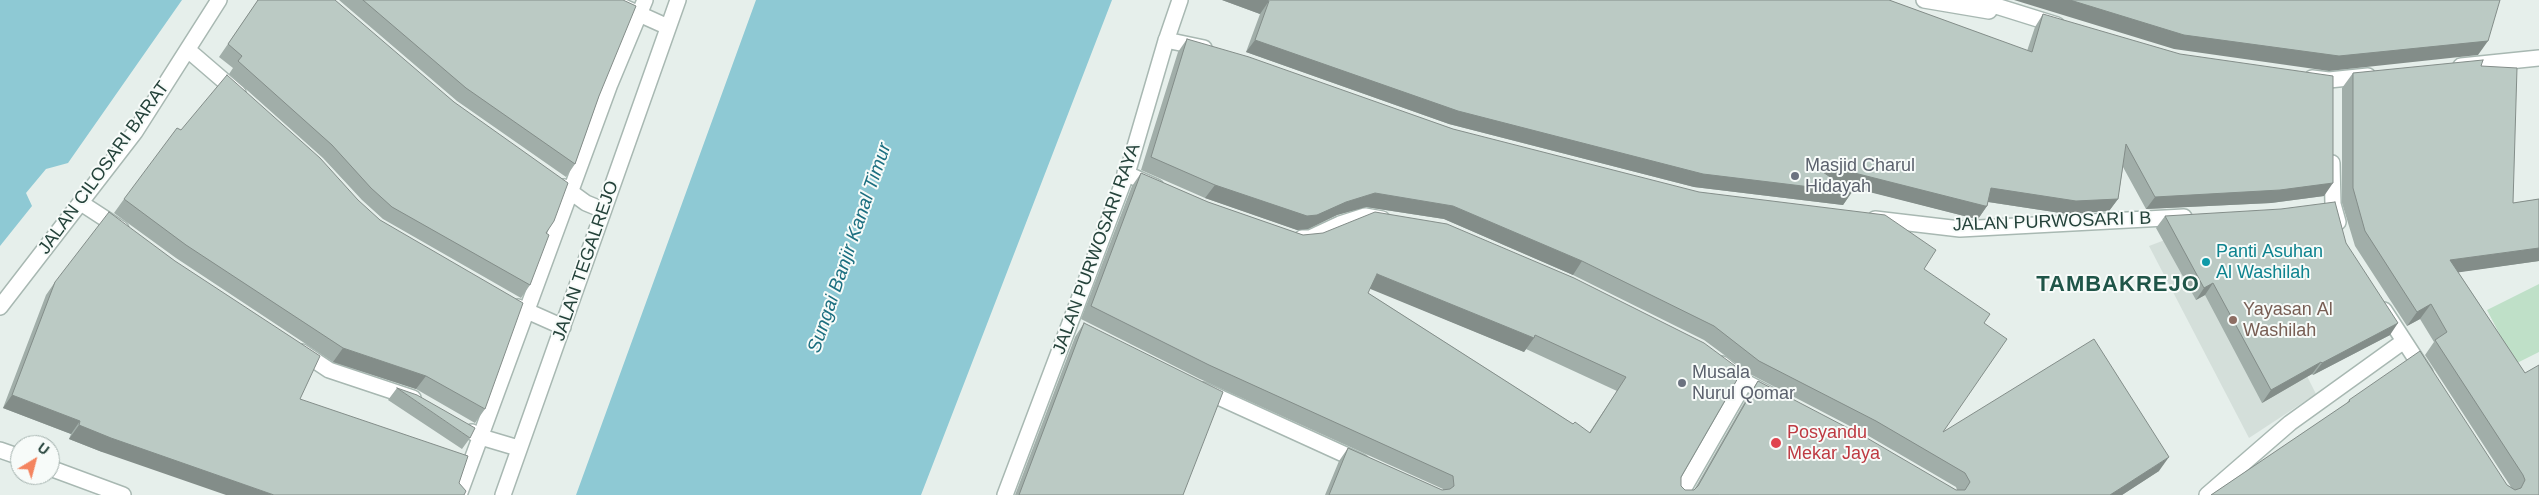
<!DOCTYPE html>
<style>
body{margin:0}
#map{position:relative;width:2539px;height:495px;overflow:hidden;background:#e6efeb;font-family:Helvetica,sans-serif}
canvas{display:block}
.north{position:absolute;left:10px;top:435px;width:50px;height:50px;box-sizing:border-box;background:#f7fbf9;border:1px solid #a3b1ad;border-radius:50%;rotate:37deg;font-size:14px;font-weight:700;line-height:20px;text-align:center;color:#24423a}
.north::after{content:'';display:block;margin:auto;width:18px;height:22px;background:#f4845f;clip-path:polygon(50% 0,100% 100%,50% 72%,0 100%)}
</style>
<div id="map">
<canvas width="2539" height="495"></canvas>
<div class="north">U</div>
</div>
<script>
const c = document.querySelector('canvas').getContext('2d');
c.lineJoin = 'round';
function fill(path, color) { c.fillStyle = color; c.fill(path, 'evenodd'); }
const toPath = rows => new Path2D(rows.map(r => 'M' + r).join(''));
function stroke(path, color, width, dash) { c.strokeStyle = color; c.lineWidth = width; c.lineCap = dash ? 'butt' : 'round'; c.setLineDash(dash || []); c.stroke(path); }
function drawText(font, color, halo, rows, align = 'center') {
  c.font = font + ' Helvetica,sans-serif'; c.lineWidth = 4; c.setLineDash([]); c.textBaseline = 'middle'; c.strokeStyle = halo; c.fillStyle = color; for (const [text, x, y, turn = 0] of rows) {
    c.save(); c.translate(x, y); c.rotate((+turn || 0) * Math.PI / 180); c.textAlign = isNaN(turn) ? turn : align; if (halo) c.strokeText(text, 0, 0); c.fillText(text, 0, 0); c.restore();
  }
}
fill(toPath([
 [2215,221,2229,221,2316,394,2249,438,2149,246]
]), '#d4dfda');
fill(toPath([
 [2539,284,2539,352,2515,364,2487,310]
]), '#bfe0c8');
fill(toPath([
 [0,0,182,0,68,163,46,169,26,193,32,206,0,246],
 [756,0,1112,0,921,495,576,495]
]), '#8ec9d4');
const minor = toPath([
 [608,0,668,27],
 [1924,0,1989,11],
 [1977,0,2057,25],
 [1166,40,1204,48],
 [188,50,238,93],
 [2461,66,2539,58],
 [2312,78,2329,80,2368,76],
 [2332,163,2333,204,2338,222],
 [1129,167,1125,173,1156,187],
 [564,187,586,203,603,210],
 [81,203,121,229],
 [1875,219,1960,229,2184,217],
 [1302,238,1310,238,1340,224,1365,216,1382,219],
 [0,307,135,132,219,0],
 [518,307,563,327],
 [2384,310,2425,373],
 [302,352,329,370,413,398],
 [1722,364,1745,382,1772,396],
 [1203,390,1361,462],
 [472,432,481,437,518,448],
 [0,450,20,457],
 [50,468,123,495],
 [459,495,610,84,645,0],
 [503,495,678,0],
 [1005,495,1129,167,1165,44,1180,0],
 [1680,495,1745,382],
 [2207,495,2290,423,2404,341]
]);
stroke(minor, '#a8b8b2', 18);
stroke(minor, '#fff', 15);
fill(toPath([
 [258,0,546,233,530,285,521,298,383,219,362,200,323,158,229,74,233,68,219,57],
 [339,0,623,0,599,96,575,164,566,177,457,101],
 [1222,0,1889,0,2027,51,2035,27,2043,14,2324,196,2271,203,2146,209,2123,167,2118,199,2109,211,2067,214,1988,202,1987,206,1978,219,1976,219,1840,184,1852,192,1843,205,1694,187,1449,124,1246,52,1260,14],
 [1187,39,1453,129,1924,269,1984,323,1943,432,2159,471,2122,495,1325,495,1339,461,1348,448,1442,490,1443,490,1443,489,1200,379,1081,319,1132,186,1141,173,1208,202,1303,235,1574,278,1681,477,1681,486,1685,490,1694,490,1749,394,1758,381,1956,490,1957,490,1956,487,1867,435,1750,374,1704,340,1573,275,1444,219,1366,207,1337,215,1308,229,1297,230,1205,198,1141,170,1178,52],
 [1370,288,1524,352,1526,349,1617,391,1589,433,1573,424,1368,293],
 [2481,66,2513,203,2539,199,2539,261,2458,272,2525,373,2539,495,2211,495,2346,404,2349,400,2511,487,2425,355,2434,342,2420,319,2407,326,2355,246,2342,203,2342,88,2353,73],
 [124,199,485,409,475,423,416,389,333,362,176,258,114,213],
 [2165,216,2346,243,2390,335,2313,375,2312,374,2262,403,2205,295,2196,300,2156,228],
 [55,282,300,399,459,483,102,452,69,439,71,434,3,408,46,295],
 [1084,323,1183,495,1015,495,1075,337],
 [397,388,470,438,462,449,388,400]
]), '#a1aea9');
fill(toPath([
 [1222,0,1266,0,1269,1,1260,14],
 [2014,0,2070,0,2488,41,2478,55,2329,71,2174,49],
 [1255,40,1852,192,1843,205,1694,187,1449,124,1246,52],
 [1807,161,1987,206,1978,219,1976,219,1798,174],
 [2333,183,2324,196,2271,203,2146,209,2155,197],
 [1215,185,1346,202,1375,193,1453,206,1582,261,1573,275,1444,219,1366,207,1337,215,1308,229,1297,230,1205,198],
 [1991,188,2118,199,2109,211,2067,214,1982,201],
 [2539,248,2539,261,2440,275,2450,260],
 [1377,274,1534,338,1524,352,1368,288],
 [2213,283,2205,295,2196,300,2204,288],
 [2431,304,2420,319,2407,326,2417,312],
 [2398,323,2390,335,2313,375,2322,363],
 [343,348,426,376,416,389,333,362],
 [2321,362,2312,374,2262,403,2271,390],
 [12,395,80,421,71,434,3,408],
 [79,425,274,495,226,495,102,452,69,439],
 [2169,457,2159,471,2122,495,2110,495]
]), '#838d89');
const building = toPath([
 [258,0,335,0,454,102,568,183,554,221,546,233,549,235,530,285,392,207,371,188,332,145,238,61,242,56,228,44,258,0],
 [363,0,623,0,636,6,599,96,575,164,466,88,363,0],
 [1266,0,1889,0,2032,52,2043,14,2180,54,2333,76,2333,183,2280,190,2155,197,2126,144,2118,199,2076,201,1991,188,1987,206,1985,206,1807,161,1852,192,1703,174,1458,111,1255,40,1269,1,1266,0],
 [2070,0,2500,0,2488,41,2339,56,2184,35,2070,0],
 [1187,39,1249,57,1453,129,1699,192,1885,215,1936,250,1924,269,1990,314,1984,323,2007,339,1943,432,2094,339,2169,457,2110,495,1329,495,1348,448,1442,490,1450,489,1454,486,1453,476,1209,365,1091,306,1141,173,1208,202,1303,235,1323,233,1375,212,1447,224,1574,278,1704,343,1742,371,1681,477,1681,486,1685,490,1694,490,1698,486,1758,381,1867,438,1956,490,1965,490,1970,482,1965,473,1876,421,1759,361,1714,326,1582,261,1453,206,1375,193,1346,202,1317,215,1307,216,1215,185,1151,157,1187,39],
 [1377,274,1534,338,1535,335,1626,377,1590,433,1575,422,1573,424,1368,293,1377,274],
 [2483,60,2481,66,2517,68,2513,203,2539,199,2539,248,2450,260,2525,373,2539,365,2539,495,2211,495,2350,401,2349,400,2420,351,2507,485,2515,490,2521,488,2525,480,2523,475,2435,340,2447,332,2431,304,2417,312,2365,231,2353,188,2353,73,2483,60],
 [227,75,320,158,358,200,380,220,523,303,485,409,426,376,343,348,186,245,124,199,177,128,181,130,227,75],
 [2335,202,2346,243,2398,323,2322,363,2321,362,2271,390,2213,283,2204,288,2165,216,2281,209,2335,202],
 [109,212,175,261,320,356,300,399,468,456,459,483,466,491,464,495,274,495,111,438,79,425,80,421,12,395,55,282,109,212],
 [1084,323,1223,392,1183,495,1019,495,1084,323],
 [397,388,417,395,475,428,470,438,397,388]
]);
fill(building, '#bbcac4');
stroke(building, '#838d89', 1);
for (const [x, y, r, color] of [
 [1795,176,5,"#6b7280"],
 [2206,262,5,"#0f9aa8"],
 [2233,320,5,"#8d6e63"],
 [1682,383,5,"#6b7280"],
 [1776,443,6,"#e0444e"]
]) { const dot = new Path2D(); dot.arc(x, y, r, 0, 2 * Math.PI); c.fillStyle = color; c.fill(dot); stroke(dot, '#f7fbf9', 2); }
drawText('18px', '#5b616d', '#f7fbf9', [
 ["Masjid Charul",1805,166],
 ["Hidayah",1805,187],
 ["Musala",1692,373],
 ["Nurul Qomar",1692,394]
], 'left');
drawText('18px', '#24423a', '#f7fbf9', [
 ["JALAN CILOSARI BARAT",104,168,-54],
 ["JALAN PURWOSARI I B",2052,222,-2],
 ["JALAN PURWOSARI RAYA",1097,249,-70],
 ["JALAN TEGALREJO",586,261,-71]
]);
drawText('18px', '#0d838f', '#f7fbf9', [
 ["Panti Asuhan",2216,252],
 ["Al Washilah",2216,273]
], 'left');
drawText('18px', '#785e54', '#f7fbf9', [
 ["Yayasan Al",2243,310],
 ["Washilah",2243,331]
], 'left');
drawText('18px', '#be3a42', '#f7fbf9', [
 ["Posyandu",1787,433],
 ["Mekar Jaya",1787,454]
], 'left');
drawText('italic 19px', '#1c6f80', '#f7fbf9', [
 ["Sungai Banjir Kanal Timur",850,248,-71]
]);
c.letterSpacing = '1px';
drawText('bold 22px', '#1f5548', '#f7fbf9', [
 ["TAMBAKREJO",2118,285]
]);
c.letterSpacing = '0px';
</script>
